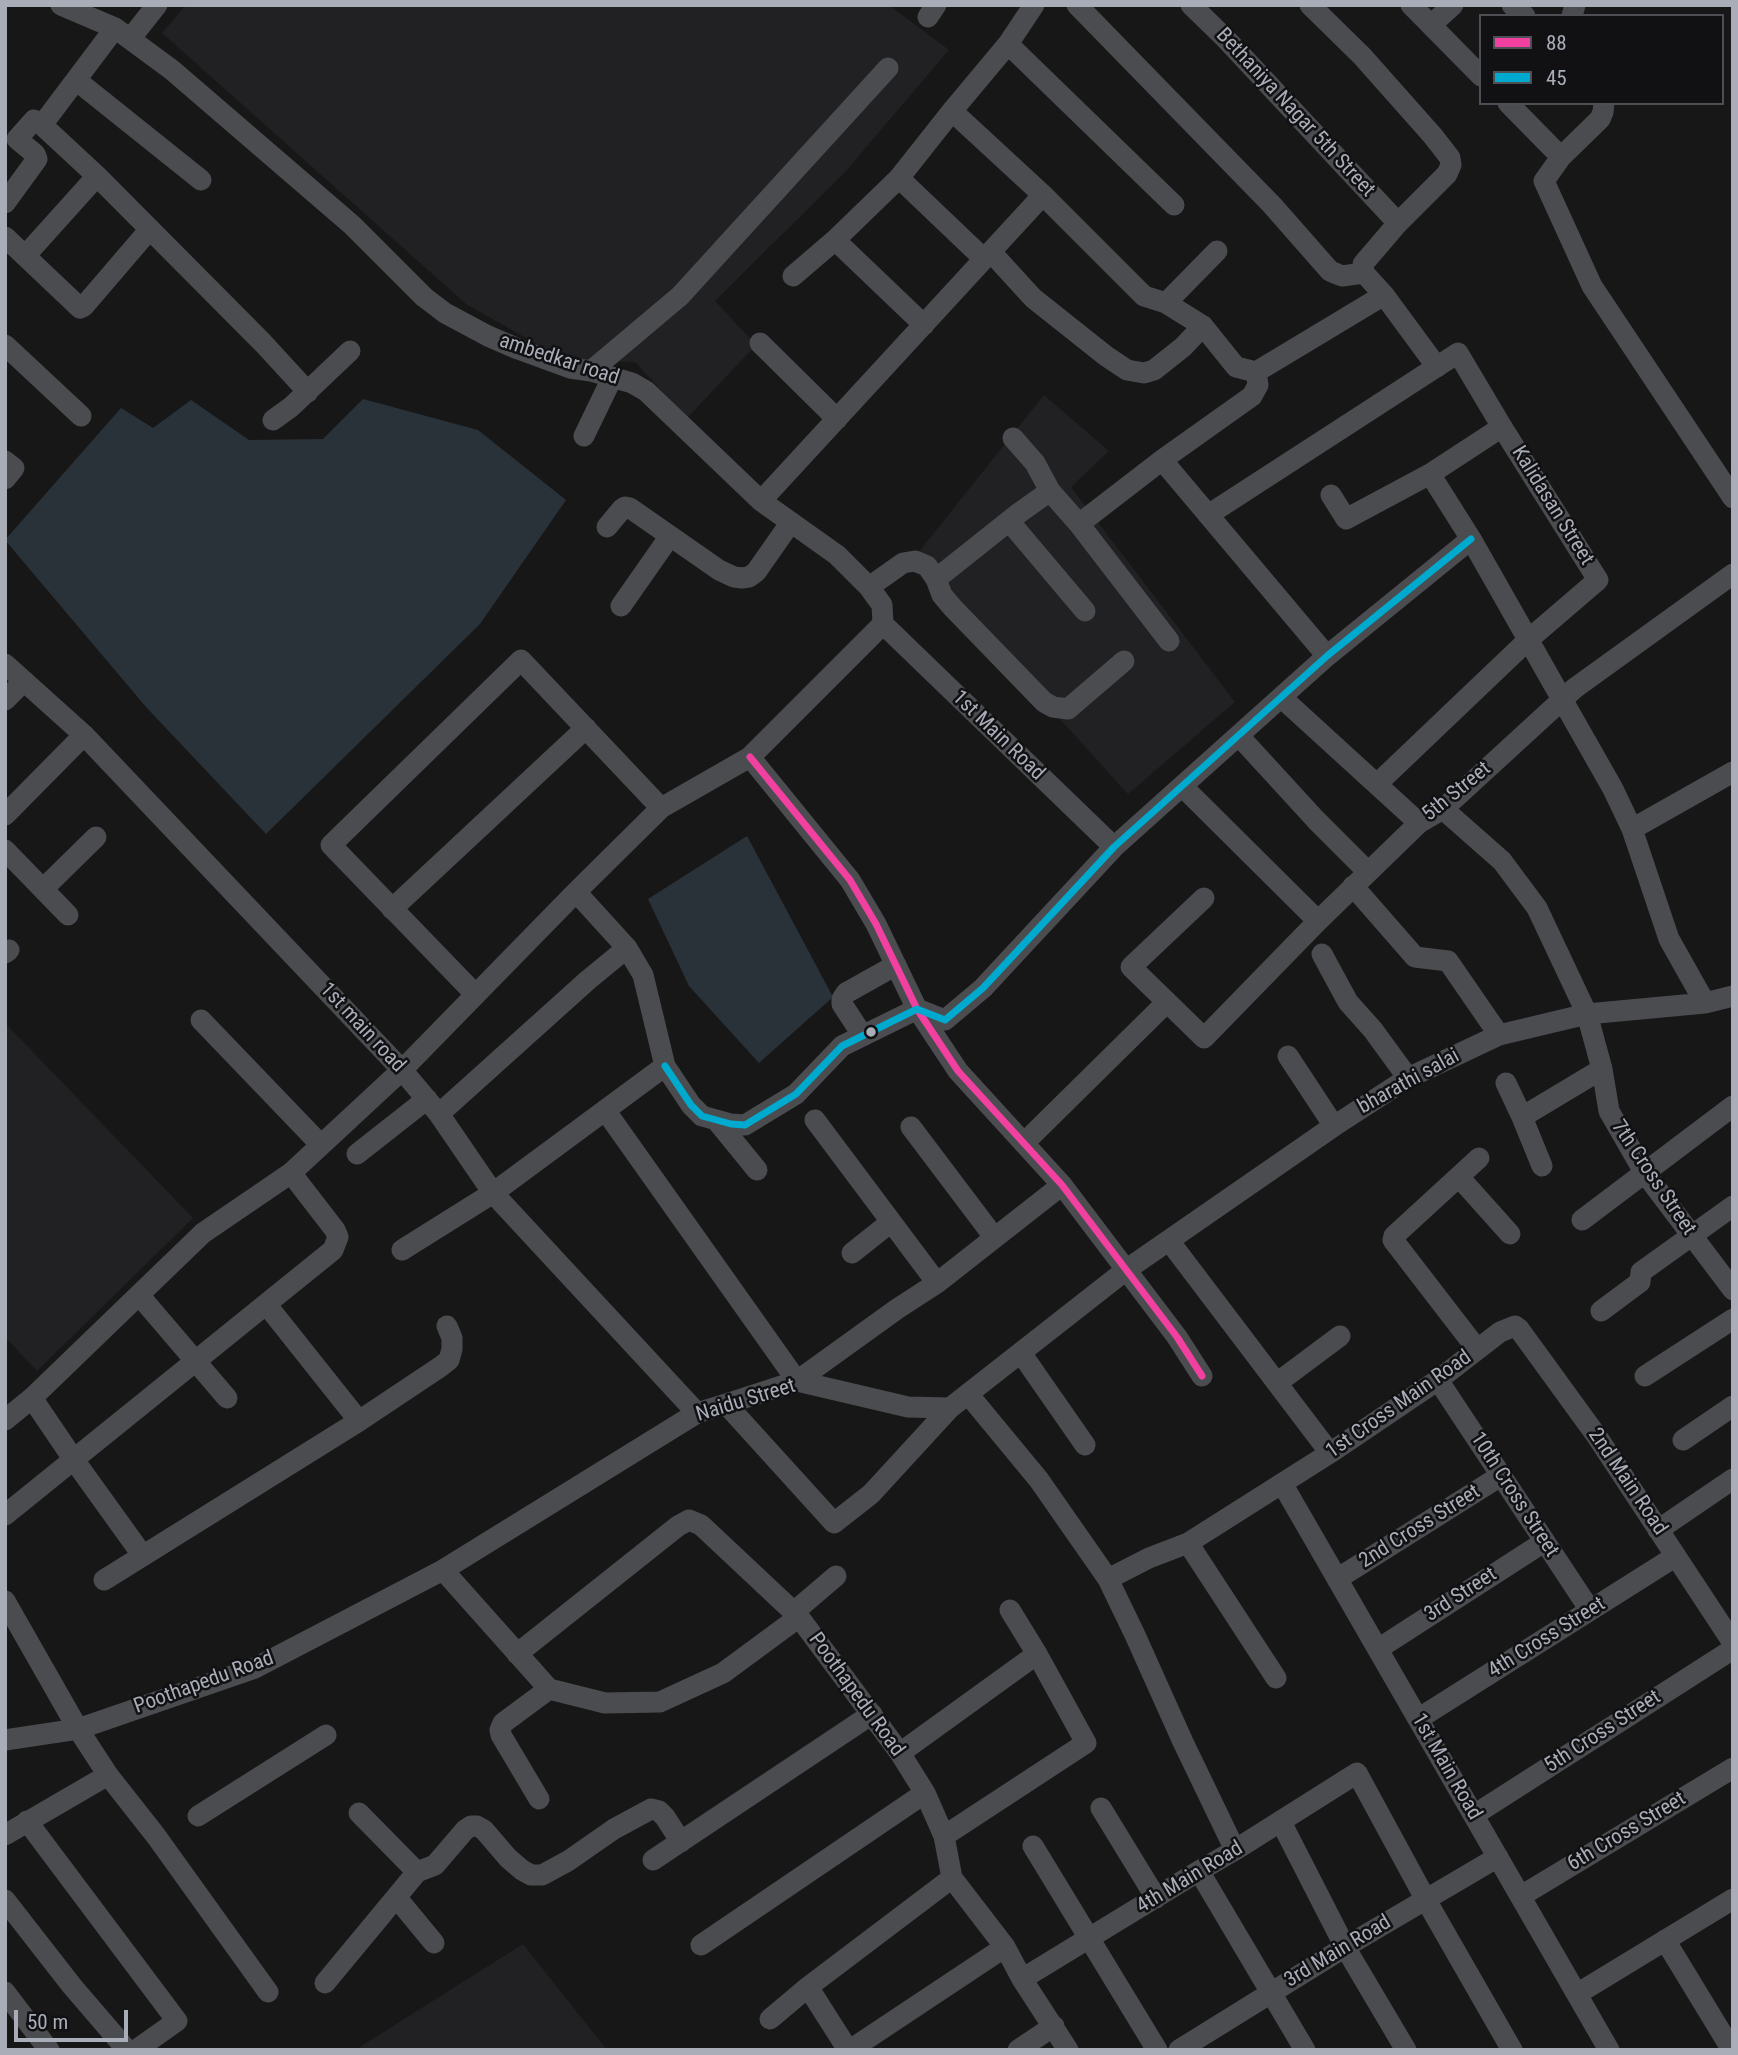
<!DOCTYPE html>
<style>
body{margin:0}
#map{position:relative;width:1738px;height:2055px;overflow:hidden;background:#171717;font-family:"Roboto Condensed",sans-serif}
canvas{display:block}
.frame{position:absolute;inset:0;border:7px solid #a8adb8;pointer-events:none}
.legend{position:absolute;left:1479px;top:14px;width:245px;height:91px;box-sizing:border-box;background:#111113;border:2px solid #4d4f55;margin:0;padding:9px 12px;list-style:none;font-size:21px;color:#a8adb8}
.legend li{display:flex;align-items:center;gap:14px;height:35px}
.legend b{width:35px;border:2px solid #4d4f55}
.scale{position:absolute;left:14px;top:2010px;width:114px;height:32px;box-sizing:border-box;border:4px solid #a8adb8;border-top:0;padding-left:9px;font-size:21px;line-height:24px;white-space:nowrap;color:#a8adb8;-webkit-text-stroke:5px #111113;paint-order:stroke}
</style>
<div id="map">
<canvas width="1738" height="2055"></canvas>
<div class="frame"></div>
<ul class="legend">
<li><b style="height:9px;background:#f240a1"></b>88</li>
<li><b style="height:9px;background:#00a9ce"></b>45</li>
</ul>
<div class="scale">50 m</div>
</div>
<script>
const c = document.querySelector('canvas').getContext('2d');
c.lineJoin = 'round';
function fill(path, color) { c.fillStyle = color; c.fill(path, 'evenodd'); }
const toPath = rows => new Path2D(rows.map(r => 'M' + r).join(''));
function stroke(path, color, width, dash) { c.strokeStyle = color; c.lineWidth = width; c.lineCap = dash ? 'butt' : 'round'; c.setLineDash(dash || []); c.stroke(path); }
function drawText(font, color, halo, rows, align = 'center') {
  c.font = font + ' "Roboto Condensed",sans-serif'; c.lineWidth = 5; c.setLineDash([]); c.textBaseline = 'middle'; c.strokeStyle = halo; c.fillStyle = color; for (const [text, x, y, turn = 0] of rows) {
    c.save(); c.translate(x, y); c.rotate((+turn || 0) * Math.PI / 180); c.textAlign = isNaN(turn) ? turn : align; if (halo) c.strokeText(text, 0, 0); c.fillText(text, 0, 0); c.restore();
  }
}
fill(toPath([
 [186,5,889,5,949,50,845,172,715,301,756,345,687,418,635,362,563,359,466,304,162,33],
 [1044,395,1109,451,1071,487,1235,702,1128,794,914,558],
 [5,1023,193,1218,37,1371,5,1337],
 [523,1944,607,2050,355,2050]
]), '#212123');
fill(toPath([
 [363,399,478,430,566,500,480,624,266,834,146,707,5,540,121,408,153,428,191,400,249,440,323,439],
 [747,836,833,997,759,1063,689,986,648,899]
]), '#2a3239');
stroke(toPath([
 [1034,5,1008,44,952,111,1043,195,1144,296,1166,303,1203,326,1236,367,1256,372,1384,295],
 [1077,5,1272,205,1330,271,1342,276,1364,273],
 [1191,5,1225,38,1398,223],
 [1310,5,1362,56,1433,136,1450,158,1451,165,1447,174,1398,223,1363,264,1364,273,1384,295,1437,367],
 [1411,5,1481,76],
 [1512,5,1525,16],
 [1572,16,1575,5],
 [928,17,936,5],
 [1431,25,1453,5],
 [130,39,157,5],
 [1008,44,1174,205],
 [76,80,201,180],
 [1508,103,1561,157],
 [1604,103,1603,112,1600,119,1561,157,1544,181,1592,286,1733,498],
 [42,125,115,28],
 [899,178,984,259],
 [5,203,37,159,35,154,17,139,34,120,42,125,97,176,263,343,308,392],
 [5,237,80,308,84,306,150,229],
 [835,240,924,325],
 [991,252,1033,298,1106,356,1127,370,1144,373,1154,370,1183,347,1203,326],
 [25,256,97,176],
 [793,276,835,240,899,178,952,111],
 [1166,303,1217,251],
 [760,343,837,419],
 [5,345,81,416],
 [591,371,680,296,888,68],
 [273,420,291,407,350,351],
 [584,436,612,378],
 [1013,438,1035,463,1050,491],
 [1162,460,1327,656],
 [5,461,14,468,5,479],
 [1430,474,1471,539,1613,789,1632,829,1669,939,1705,1003],
 [1331,495,1346,519,1430,474,1502,427],
 [761,501,1043,195],
 [1208,515,1458,353,1502,427,1598,580,1528,640,1377,784],
 [1009,521,1085,611],
 [1079,524,1169,641],
 [607,527,622,509,625,507,630,508,719,570,734,577,742,578,749,577,756,572,791,522],
 [936,579,942,595,953,608,1044,702,1053,707,1068,709,1124,661],
 [869,587,903,563,915,561,927,566,936,579,1019,513,1050,491,1079,524,1162,460,1252,396,1258,385,1256,372],
 [621,606,670,536],
 [883,624,1114,847],
 [5,664,84,735,402,1070,439,1114,493,1193,697,1413],
 [1282,698,1419,823],
 [5,700,24,681],
 [1239,736,1316,820,1368,872],
 [750,757,850,880,876,924,917,1009,958,1071,1062,1185,1177,1337,1202,1376],
 [1183,787,1318,921],
 [1443,809,1502,861,1537,908,1587,1014,1602,1069,1609,1111,1644,1172,1733,1290],
 [5,815,84,735],
 [1632,829,1733,772],
 [5,850,68,915],
 [1353,886,1415,957,1448,961,1499,1035],
 [43,889,96,837],
 [392,909,586,728],
 [5,953,9,950],
 [1322,954,1348,1002,1373,1030,1408,1078],
 [475,994,331,845,521,660,661,808],
 [1167,1002,1204,1038,1318,921,1419,823,1443,809,1575,688,1733,574],
 [201,1020,321,1145],
 [863,1036,842,1004,842,999,846,993,896,965],
 [1288,1056,1334,1126],
 [665,1066,691,1105,702,1116,731,1124,745,1125,796,1094,842,1046,917,1009,945,1020,983,988,1114,847,1327,656,1471,539],
 [1506,1083,1522,1117,1602,1069],
 [605,1110,797,1381,897,1309,937,1283],
 [439,1114,588,980,627,948],
 [1522,1117,1542,1166],
 [815,1120,937,1283,1062,1185],
 [717,1121,757,1170],
 [911,1127,994,1237],
 [1024,1143,1167,1002,1131,967,1204,898],
 [357,1154,427,1099],
 [1459,1177,1510,1234],
 [1582,1220,1733,1106],
 [1170,1242,1330,1453],
 [402,1250,493,1193,665,1066,643,975,627,948,576,892],
 [852,1253,891,1222],
 [139,1295,227,1398],
 [266,1304,359,1421],
 [1601,1311,1640,1282,1641,1272,1733,1206],
 [1477,1349,1393,1240,1394,1236,1479,1158],
 [1021,1353,1085,1445],
 [1645,1376,1733,1319],
 [1438,1380,1590,1610],
 [1277,1383,1340,1336],
 [968,1394,1039,1480,1108,1579],
 [32,1398,74,1460,143,1556],
 [726,1404,834,1523,871,1494,950,1408],
 [5,1420,32,1398,203,1233,291,1173,402,1070,576,892,661,808,750,757,883,624,882,605,869,587,837,555,761,501,646,391,632,383,591,371,570,368,518,349,488,336,445,313,424,297,352,225,172,70,115,28,61,5],
 [1683,1440,1733,1406],
 [1283,1485,1609,2050],
 [5,1515,333,1250,338,1237,335,1230,291,1173],
 [1658,1530,1733,1479],
 [1188,1543,1149,1558,1108,1579,1135,1635,1183,1742,1235,1850],
 [443,1570,697,1413,726,1404,797,1381,908,1407,950,1408,1126,1270,1334,1126,1408,1078,1499,1035,1587,1014,1705,1003,1733,996],
 [1337,1579,1502,1475],
 [104,1580,359,1421,440,1367,449,1360,452,1349,452,1338,447,1326],
 [5,1601,78,1729,108,1775,156,1836,268,1992],
 [1010,1610,1037,1654],
 [795,1611,836,1576],
 [1378,1649,1544,1542],
 [517,1654,678,1526,689,1520,701,1525,799,1617],
 [1276,1678,1188,1543,1330,1453,1438,1380,1500,1332,1515,1326,1519,1329,1596,1435,1733,1643],
 [1418,1719,1676,1556],
 [5,1740,78,1729,255,1668,443,1570,549,1689,605,1703,660,1702,723,1673,799,1617,900,1753,925,1793,944,1836,952,1878,1005,1947,1022,1979,1068,2050],
 [900,1753,1037,1654,1086,1743,944,1836],
 [539,1799,501,1735,500,1730,503,1723,549,1689],
 [1101,1808,1156,1898],
 [359,1813,417,1872,435,1865,465,1830,471,1826,477,1826,484,1830,508,1858,522,1870,531,1875,542,1875,568,1861,614,1829,651,1809,659,1811,665,1817,681,1842],
 [1474,1815,1733,1649],
 [198,1816,326,1735],
 [27,1821,177,2021,136,2050],
 [1281,1822,1345,1947,1406,2050],
 [5,1835,108,1775],
 [1033,1846,1157,2050],
 [653,1860,872,1714],
 [1199,1871,1305,2050],
 [1521,1896,1733,1768],
 [396,1897,434,1943],
 [5,1900,72,1986,127,2050],
 [1665,1940,1732,2050],
 [701,1945,925,1793],
 [1022,1979,1199,1871,1235,1850,1357,1773,1426,1900,1512,2050],
 [325,1983,417,1872],
 [808,1987,848,2050],
 [5,1992,49,2050],
 [1577,1994,1733,1899],
 [770,2019,808,1987,952,1878],
 [850,2050,1005,1947],
 [1018,2050,1054,2026],
 [1179,2050,1345,1947,1498,1857]
]), '#4b4c50', 21);
stroke(toPath([
 [750,757,850,880,876,924,917,1009,958,1071,1062,1185,1177,1337,1202,1376]
]), '#f240a1', 7);
stroke(toPath([
 [665,1066,691,1105,702,1116,731,1124,745,1125,796,1094,842,1046,917,1009,945,1020,983,988,1114,847,1327,656,1471,539]
]), '#00a9ce', 7);
for (const [x, y, r, color] of [
 [871,1032,6,"#a8adb8"]
]) { const dot = new Path2D(); dot.arc(x, y, r, 0, 2 * Math.PI); c.fillStyle = color; c.fill(dot); stroke(dot, '#111113', 2.5); }
drawText('21px', '#a8adb8', '#111113', [
 ["Bethaniya Nagar 5th Street",1295,113,47],
 ["ambedkar road",559,360,18],
 ["Kalidasan Street",1552,506,58],
 ["1st Main Road",998,736,44],
 ["5th Street",1457,792,-39],
 ["1st main road",362,1028,47],
 ["bharathi salai",1409,1082,-29],
 ["7th Cross Street",1653,1178,56],
 ["Naidu Street",746,1401,-17],
 ["1st Cross Main Road",1399,1405,-35],
 ["2nd Main Road",1627,1482,56],
 ["10th Cross Street",1514,1495,57],
 ["2nd Cross Street",1420,1527,-32],
 ["3rd Street",1461,1595,-33],
 ["4th Cross Street",1547,1638,-32],
 ["Poothapedu Road",204,1683,-20],
 ["Poothapedu Road",856,1695,54],
 ["5th Cross Street",1603,1732,-33],
 ["1st Main Road",1446,1767,60],
 ["6th Cross Street",1627,1832,-31],
 ["4th Main Road",1190,1878,-31],
 ["3rd Main Road",1338,1952,-31]
]);
</script>
